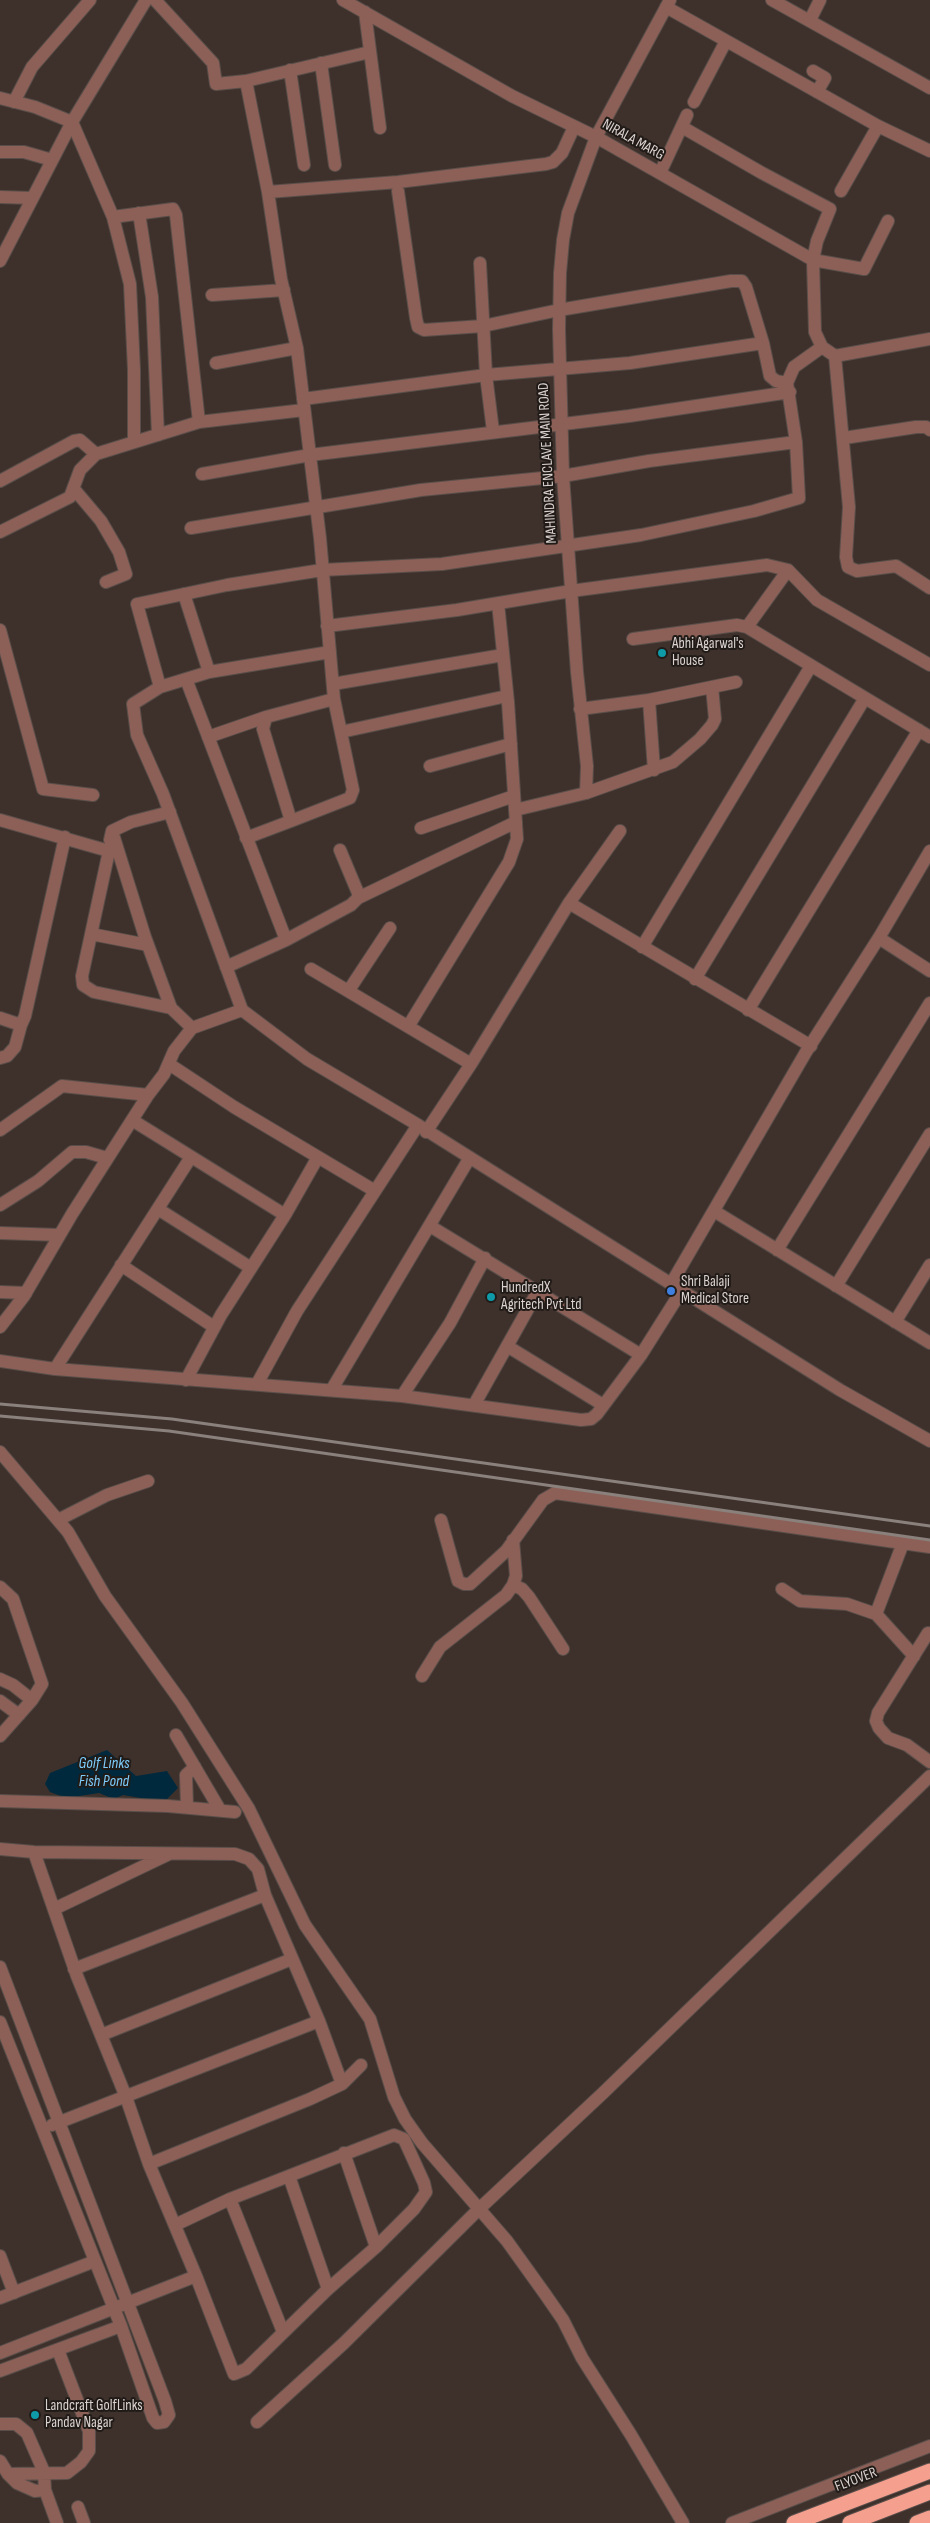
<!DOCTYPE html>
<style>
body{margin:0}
canvas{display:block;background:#3e312c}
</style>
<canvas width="930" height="2523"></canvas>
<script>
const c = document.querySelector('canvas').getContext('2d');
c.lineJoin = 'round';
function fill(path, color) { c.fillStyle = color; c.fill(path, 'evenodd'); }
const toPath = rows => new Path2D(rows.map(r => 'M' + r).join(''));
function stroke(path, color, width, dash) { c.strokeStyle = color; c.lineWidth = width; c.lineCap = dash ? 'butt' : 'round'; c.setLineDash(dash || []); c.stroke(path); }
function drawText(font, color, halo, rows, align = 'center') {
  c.font = font + ' "Sofia Sans Condensed",sans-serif'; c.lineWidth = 4; c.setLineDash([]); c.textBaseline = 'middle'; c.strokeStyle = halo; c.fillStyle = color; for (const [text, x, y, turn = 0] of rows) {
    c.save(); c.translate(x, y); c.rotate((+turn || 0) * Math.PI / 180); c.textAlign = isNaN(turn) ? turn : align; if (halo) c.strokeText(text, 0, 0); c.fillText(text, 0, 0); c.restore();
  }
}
fill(toPath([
 [107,1750,136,1776,167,1771,178,1788,164,1802,123,1795,114,1799,99,1793,66,1798,50,1792,45,1784,50,1773]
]), '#00293d');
const minor = toPath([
 [155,0,213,63,216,84,246,81,268,192,281,279,297,348,320,538,334,699,353,790,350,798,291,821],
 [343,0,512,96,596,137,813,260,864,269,888,221],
 [772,0,930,88],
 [666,7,878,126,930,151],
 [365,12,380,128],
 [810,20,820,0],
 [321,63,335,165],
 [290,70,304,165],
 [813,71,825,78,817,92],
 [246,81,370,52],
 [0,98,35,107,72,122,113,217,130,284,134,370,134,442],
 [14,102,32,67,90,0],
 [694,102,726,41],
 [682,127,762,173,830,209,817,241,813,260,815,332,822,347,835,356,849,507,846,557,848,567,857,571,896,566,930,588],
 [0,152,24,152,52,160],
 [660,173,687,115],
 [398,191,416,318,418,327,424,330,483,326,559,310,731,281,742,281,746,287,763,343,770,376,776,381,787,383],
 [841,191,878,126],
 [268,192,398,182,546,164,553,162,562,153,574,127],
 [0,197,32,198],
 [139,213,152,297,158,435],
 [113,217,173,209,176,215,199,422],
 [0,261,72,122,146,0],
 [480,263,486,375,493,431],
 [212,295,284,290],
 [835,356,930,339],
 [216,363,297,348],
 [303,399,486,375,630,363,763,343],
 [844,438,916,427,926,427,930,430],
 [202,474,310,455,629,416,790,392],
 [0,481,74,441,80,440,96,454],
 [74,489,101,521,119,552,126,574,106,582],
 [191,528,421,490,563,476,649,461,796,442],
 [0,532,70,497,80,470,96,454,199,422,304,410],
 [184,594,209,672],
 [327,626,457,610,571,591,767,565,788,570,817,600,930,665],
 [747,627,788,570],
 [0,630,43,789,93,795],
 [633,639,737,625,747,627,930,737],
 [330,652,209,672,160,687,133,704,137,735,163,794,242,1010,307,1059,418,1125,840,1390,930,1441],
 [186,679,286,940],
 [333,684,503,655],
 [160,687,137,604,227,585,322,570,442,564,641,535,754,511,799,498,796,442,787,383,794,367,822,347],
 [649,700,654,770],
 [580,709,649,700,736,682],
 [341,732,507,696],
 [208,737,266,717],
 [430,766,511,744],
 [586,793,587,766,577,672,563,476,559,329,560,273,563,240,568,213,596,137,670,0],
 [515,810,586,793,673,762,700,739,712,725,715,719,712,687],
 [0,820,109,851,82,976,83,985,94,992,171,1008],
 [421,828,514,796],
 [112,831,145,937,171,1008,192,1028],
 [246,838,291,821,263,729,266,717,334,699],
 [110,840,112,831,131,822,170,812],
 [358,898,516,822],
 [569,903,811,1046],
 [91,934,148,945],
 [879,938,930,971],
 [642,947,811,666],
 [226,967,286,940,351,905,358,898,358,893,340,850],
 [311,969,471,1064],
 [695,979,865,698],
 [349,990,390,928],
 [748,1010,919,730],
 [0,1018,21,1025,25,1016,65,837],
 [409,1025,509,862,517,839,508,702,498,603],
 [0,1058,7,1056,15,1047,21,1025],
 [169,1064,234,1107,375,1191],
 [132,1120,285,1215],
 [0,1130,62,1086,148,1095],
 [426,1132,471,1064,569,903,620,831],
 [0,1205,38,1181,72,1152,86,1152,107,1158],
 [158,1209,251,1268],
 [714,1211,930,1343],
 [430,1226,641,1355],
 [0,1233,59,1235],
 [777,1250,930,1003],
 [121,1265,214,1327],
 [671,1284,806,1052,880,936,930,851],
 [836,1286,930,1134],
 [0,1292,26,1293],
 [895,1322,930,1265],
 [0,1327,24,1296,72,1214,148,1095,164,1074,174,1051,192,1028,242,1010],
 [507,1346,603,1405],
 [0,1361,55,1369,402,1396,581,1420,591,1419,597,1414,641,1355,682,1290],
 [55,1369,191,1157],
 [186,1380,221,1315,285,1215,318,1157],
 [257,1384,297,1311,418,1125],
 [332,1389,469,1159],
 [402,1396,450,1323,485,1258],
 [474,1405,538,1291],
 [0,1452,68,1532,105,1596,182,1703,249,1809,305,1925,370,2019,394,2097,405,2119,422,2143,507,2241,545,2294,563,2320,582,2358,631,2435,683,2523],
 [58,1520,107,1495,148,1481],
 [441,1520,458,1581,464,1584,470,1584,506,1551,543,1500,555,1493,930,1547],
 [513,1585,522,1589,529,1597,563,1649],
 [0,1587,13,1599,42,1684,32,1700,0,1736],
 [782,1589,800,1601,847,1604,876,1614,914,1656],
 [876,1614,903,1543],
 [928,1633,878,1713,876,1721,879,1728,888,1738,907,1745,930,1762],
 [422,1676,440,1647,506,1595,513,1585,516,1576,513,1540],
 [0,1679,13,1685,32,1700],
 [0,1701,19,1715],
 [176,1735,220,1810],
 [0,1801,168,1806,235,1812],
 [187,1807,186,1775,195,1767],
 [0,1849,34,1852,235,1854,249,1859,258,1869,265,1895,319,2021,342,2084,310,2099,149,2164],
 [34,1852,77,1976,126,2097,149,2164,196,2276,234,2374,246,2369,328,2289,376,2247,414,2209,426,2192,424,2183,404,2139,394,2135,230,2199,175,2225],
 [54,1909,169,1854],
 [0,1967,165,2401,169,2415,164,2422,157,2423,153,2418,121,2326,0,2022],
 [74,1969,265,1895],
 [101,2035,292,1959],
 [342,2084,361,2065],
 [52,2125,319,2021],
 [344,2153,376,2247],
 [289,2176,328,2289],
 [230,2199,283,2332],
 [0,2256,14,2293],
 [0,2298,95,2261],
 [0,2353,196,2276],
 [0,2371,121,2326],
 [257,2422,344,2343,479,2209,603,2093,930,1776],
 [0,2424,16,2424,27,2433,44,2472,45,2490,57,2523],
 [0,2461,8,2474,17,2483,35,2491,45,2490],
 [8,2474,67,2473,81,2462,89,2451,89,2431,58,2350],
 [78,2507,84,2523],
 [732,2523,930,2446]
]);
const highway = toPath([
 [794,2523,930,2471],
 [850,2523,930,2492],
 [917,2523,930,2518]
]);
stroke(minor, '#5a4e4a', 14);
stroke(highway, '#5a4e4a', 17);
stroke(minor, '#8c6057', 12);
stroke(highway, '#f59f8e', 15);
stroke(toPath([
 [0,1404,172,1419,930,1526],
 [0,1416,169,1431,930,1540]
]), '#8a807c', 3);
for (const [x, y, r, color] of [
 [662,653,5,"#0f9aa8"],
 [671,1291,5,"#3f7fe0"],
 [491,1297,5,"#0f9aa8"],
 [35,2415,5,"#0f9aa8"]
]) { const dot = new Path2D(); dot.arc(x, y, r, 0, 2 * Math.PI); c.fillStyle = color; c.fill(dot); stroke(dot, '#211b18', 2); }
drawText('15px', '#dbd3d0', '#211b18', [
 ["NIRALA MARG",633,140,29],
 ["MAHINDRA ENCLAVE MAIN ROAD",548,463,-93],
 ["FLYOVER",856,2480,-21]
]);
drawText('15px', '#dbd3d0', '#211b18', [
 ["Abhi Agarwal's",672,644],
 ["House",672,661],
 ["Shri Balaji",681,1282],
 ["Medical Store",681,1299],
 ["HundredX",501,1288],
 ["Agritech Pvt Ltd",501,1305],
 ["Landcraft GolfLinks",45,2406],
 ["Pandav Nagar",45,2423]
], 'left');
drawText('italic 16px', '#7dcdfc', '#211b18', [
 ["Golf Links",104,1764],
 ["Fish Pond",104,1782]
]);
</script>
